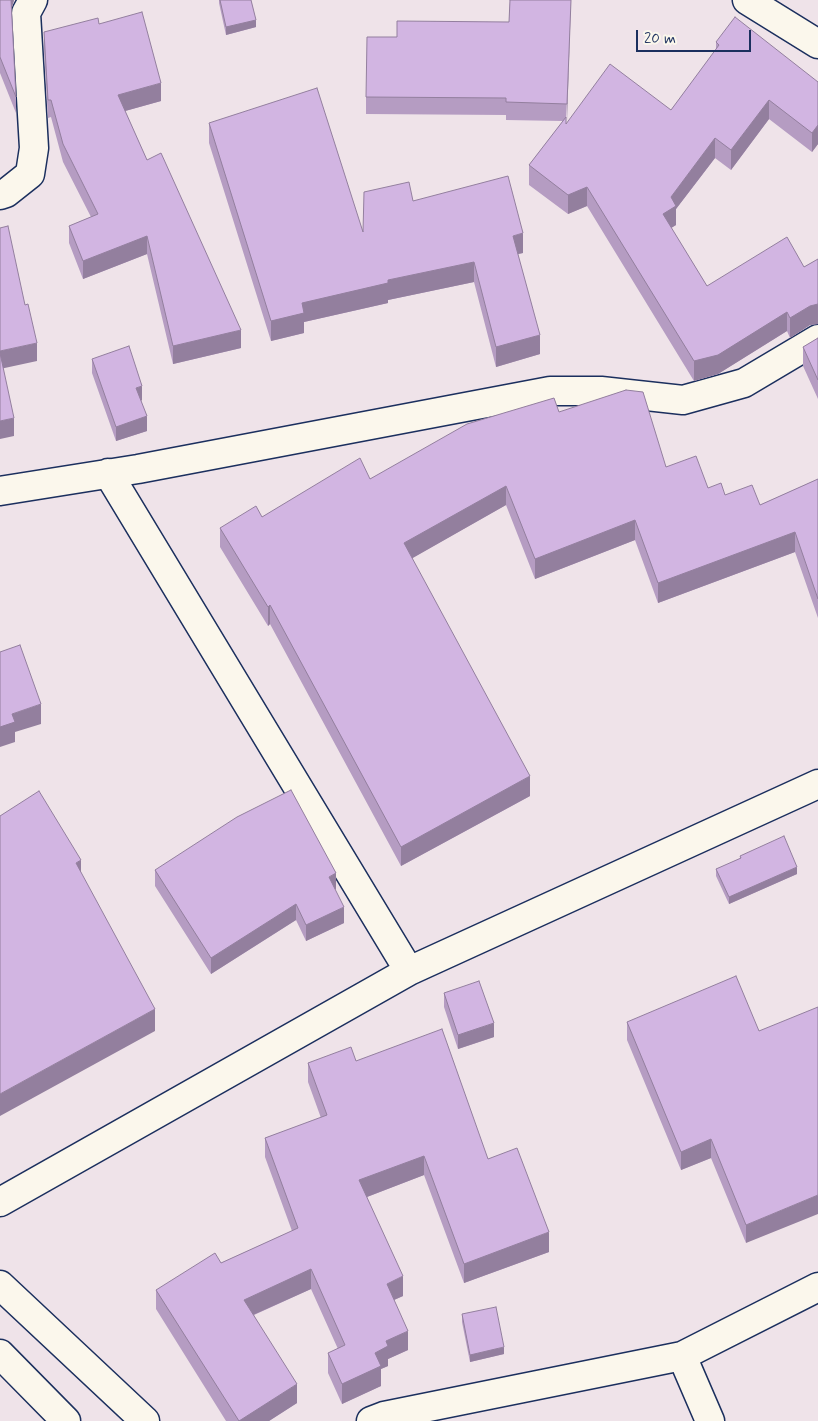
<!DOCTYPE html>
<style>
body{margin:0}
#map{position:relative;width:818px;height:1421px;overflow:hidden;background:#efe3e9;font-family:Mynerve,sans-serif}
canvas{display:block}
.scale{position:absolute;left:636px;top:30px;width:115px;height:22px;box-sizing:border-box;border:2px solid #1b2f5e;border-top:0;padding-left:6px;font-size:15px;line-height:18px;white-space:nowrap;color:#1b2f5e;-webkit-text-stroke:4px #fbf7ec;paint-order:stroke}
</style>
<div id="map">
<canvas width="818" height="1421"></canvas>
<div class="scale">20 m</div>
</div>
<script>
const c = document.querySelector('canvas').getContext('2d');
c.lineJoin = 'round';
const toPath = rows => new Path2D(rows.map(r => 'M' + r).join(''));
function stroke(path, color, width, dash) { c.strokeStyle = color; c.lineWidth = width; c.lineCap = dash ? 'butt' : 'round'; c.setLineDash(dash || []); c.stroke(path); }
function fill(path, color) { c.fillStyle = color; c.fill(path, 'evenodd'); }
const minor = toPath([
 [747,0,818,44],
 [0,195,6,193,30,174,34,148,26,13,33,0],
 [108,473,409,971],
 [0,491,138,469,550,391,601,391,683,400,744,383,818,339],
 [0,1202,409,971,818,784],
 [0,1285,145,1421],
 [0,1354,66,1421],
 [682,1356,710,1421],
 [371,1421,384,1416,682,1356,818,1287]
]);
stroke(minor, '#1b2f5e', 31);
stroke(minor, '#fbf7ec', 28);
fill(toPath([
 [0,0,14,0,11,11,16,97,16,113,0,73],
 [219,0,251,0,256,27,226,35,219,3],
 [510,0,571,0,566,123,671,110,716,50,716,42,818,82,818,144,812,152,769,119,731,170,715,158,676,209,676,225,671,228,707,286,804,267,818,259,818,324,810,325,790,338,787,331,718,374,694,381,587,206,568,214,529,185,529,165,563,121,506,120,506,115,366,114,366,97,397,37,509,22],
 [99,24,161,101,125,111,147,160,241,348,173,364,147,254,83,279,69,243,69,226,91,217,63,162,51,117,48,118,44,50,44,32],
 [209,123,363,232,413,201,523,253,518,254,540,354,496,367,474,282,388,300,388,303,304,322,304,333,271,341,209,143],
 [818,338,818,399,803,366,803,347],
 [92,359,142,400,141,401,147,431,116,441,92,373],
 [559,412,708,488,725,495,760,505,818,479,818,618,795,552,658,603,635,540,535,579,506,505,412,558,530,796,401,866,270,624,268,626,220,547,220,528,262,517],
 [740,856,797,874,729,904,716,876,716,869,740,859],
 [155,870,336,889,335,890,344,923,306,941,296,920,211,974,155,886],
 [444,993,494,1037,458,1049,444,1007],
 [627,1022,759,1031,746,1243,711,1158,681,1170,627,1040],
 [356,1061,488,1159,549,1252,464,1283,424,1175,367,1197,403,1296,394,1300,408,1350,388,1359,388,1366,381,1369,381,1386,342,1404,328,1373,328,1353,338,1349,311,1289,254,1315,297,1403,269,1421,226,1421,156,1309,156,1290,221,1263,292,1231,265,1157,265,1138,321,1118,308,1082,308,1063],
 [462,1314,504,1354,470,1362,462,1322]
]), '#b59cc2');
fill(toPath([
 [10,0,14,0,10,14],
 [571,0,567,121,567,104],
 [256,20,256,27,226,35,226,27],
 [161,83,161,101,118,113,118,95],
 [769,100,769,119,731,170,731,150],
 [818,125,818,144,812,152,812,133],
 [715,138,715,158,676,209,676,225,663,233,663,214,671,197],
 [587,187,587,206,568,214,568,195],
 [523,233,523,253,513,255,513,236],
 [147,236,147,254,83,279,83,261],
 [474,262,474,282,388,300,388,303,304,322,304,333,271,341,271,321,302,303,388,280],
 [818,304,818,324,810,325,790,338,790,318,810,306],
 [787,312,787,331,718,374,694,381,694,361],
 [241,330,241,348,173,364,173,346],
 [540,335,540,354,496,367,496,347],
 [37,343,37,361,0,369,0,351],
 [142,386,142,400,136,403,136,388],
 [147,416,147,431,116,441,116,427],
 [14,418,14,436,0,439,0,421],
 [506,486,506,505,404,563,404,543],
 [635,520,635,540,535,579,535,559],
 [795,532,795,552,658,603,658,583],
 [270,605,270,624,268,626,268,607],
 [41,704,41,724,15,732,15,742,0,747,0,727,12,714],
 [530,776,530,796,401,866,401,847],
 [81,860,81,881,76,863],
 [797,867,797,874,729,904,729,897],
 [336,873,336,889,329,893,329,877],
 [296,904,296,920,211,974,211,958],
 [344,907,344,923,306,941,306,925],
 [155,1009,155,1031,0,1116,0,1094],
 [494,1023,494,1037,458,1049,458,1035],
 [711,1139,711,1158,681,1170,681,1152],
 [424,1156,424,1175,359,1200,359,1180],
 [818,1195,818,1214,746,1243,746,1225],
 [549,1232,549,1252,464,1283,464,1264],
 [311,1269,311,1289,244,1319,244,1300],
 [403,1276,403,1296,387,1303,387,1284],
 [408,1331,408,1350,388,1359,388,1366,381,1369,381,1386,342,1404,342,1384,386,1341],
 [504,1347,504,1354,470,1362,470,1355],
 [297,1384,297,1403,269,1421,239,1421]
]), '#937f9e');
const building = toPath([
 [0,0,11,0,16,97,0,57,0,0],
 [220,0,251,0,256,20,226,27,220,0],
 [510,0,571,0,567,104,506,102,506,98,366,97,367,37,397,37,397,21,509,22,510,0],
 [142,12,161,83,118,95,147,160,161,153,241,330,173,346,147,236,83,261,69,226,98,214,63,144,51,100,48,100,44,32,98,18,99,24,142,12],
 [735,17,818,82,818,125,812,133,769,100,731,150,715,138,671,197,676,206,663,214,707,286,787,237,804,267,818,259,818,304,810,306,790,318,787,312,718,355,694,361,587,187,568,195,529,165,566,117,566,124,610,64,671,110,719,45,716,42,735,17],
 [317,88,363,232,364,192,409,182,413,201,508,176,523,233,513,236,540,335,496,347,474,262,388,280,388,283,302,303,304,313,271,321,209,123,317,88],
 [8,226,25,305,28,304,37,343,0,351,0,228,8,226],
 [818,338,818,380,803,347,818,338],
 [129,346,142,386,136,388,147,416,116,427,92,359,129,346],
 [0,353,14,418,0,421,0,353],
 [626,390,643,392,666,467,696,456,708,488,721,483,725,495,752,485,760,505,818,479,818,599,795,532,658,583,635,520,535,559,506,486,404,543,530,776,401,847,270,605,268,607,220,528,256,506,262,517,360,458,370,479,467,424,554,398,559,412,626,390],
 [20,645,41,704,12,714,15,722,0,727,0,652,20,645],
 [291,790,336,873,329,877,344,907,306,925,296,904,211,958,155,870,237,817,291,790],
 [39,791,81,860,76,863,155,1009,0,1094,0,816,39,791],
 [784,836,797,867,729,897,716,869,741,858,740,856,784,836],
 [736,976,759,1031,818,1007,818,1195,746,1225,711,1139,681,1152,627,1022,736,976],
 [479,981,494,1023,458,1035,444,993,479,981],
 [442,1029,488,1159,517,1148,549,1232,464,1264,424,1156,359,1180,403,1276,387,1284,408,1331,386,1341,388,1346,375,1353,381,1366,342,1384,328,1353,345,1345,311,1269,244,1300,297,1384,239,1421,156,1290,215,1253,221,1263,298,1228,265,1138,327,1115,308,1063,351,1047,356,1061,442,1029],
 [496,1307,504,1347,470,1355,462,1314,496,1307]
]);
fill(building, '#d2b5e2');
stroke(building, '#937f9e', 1);
</script>
